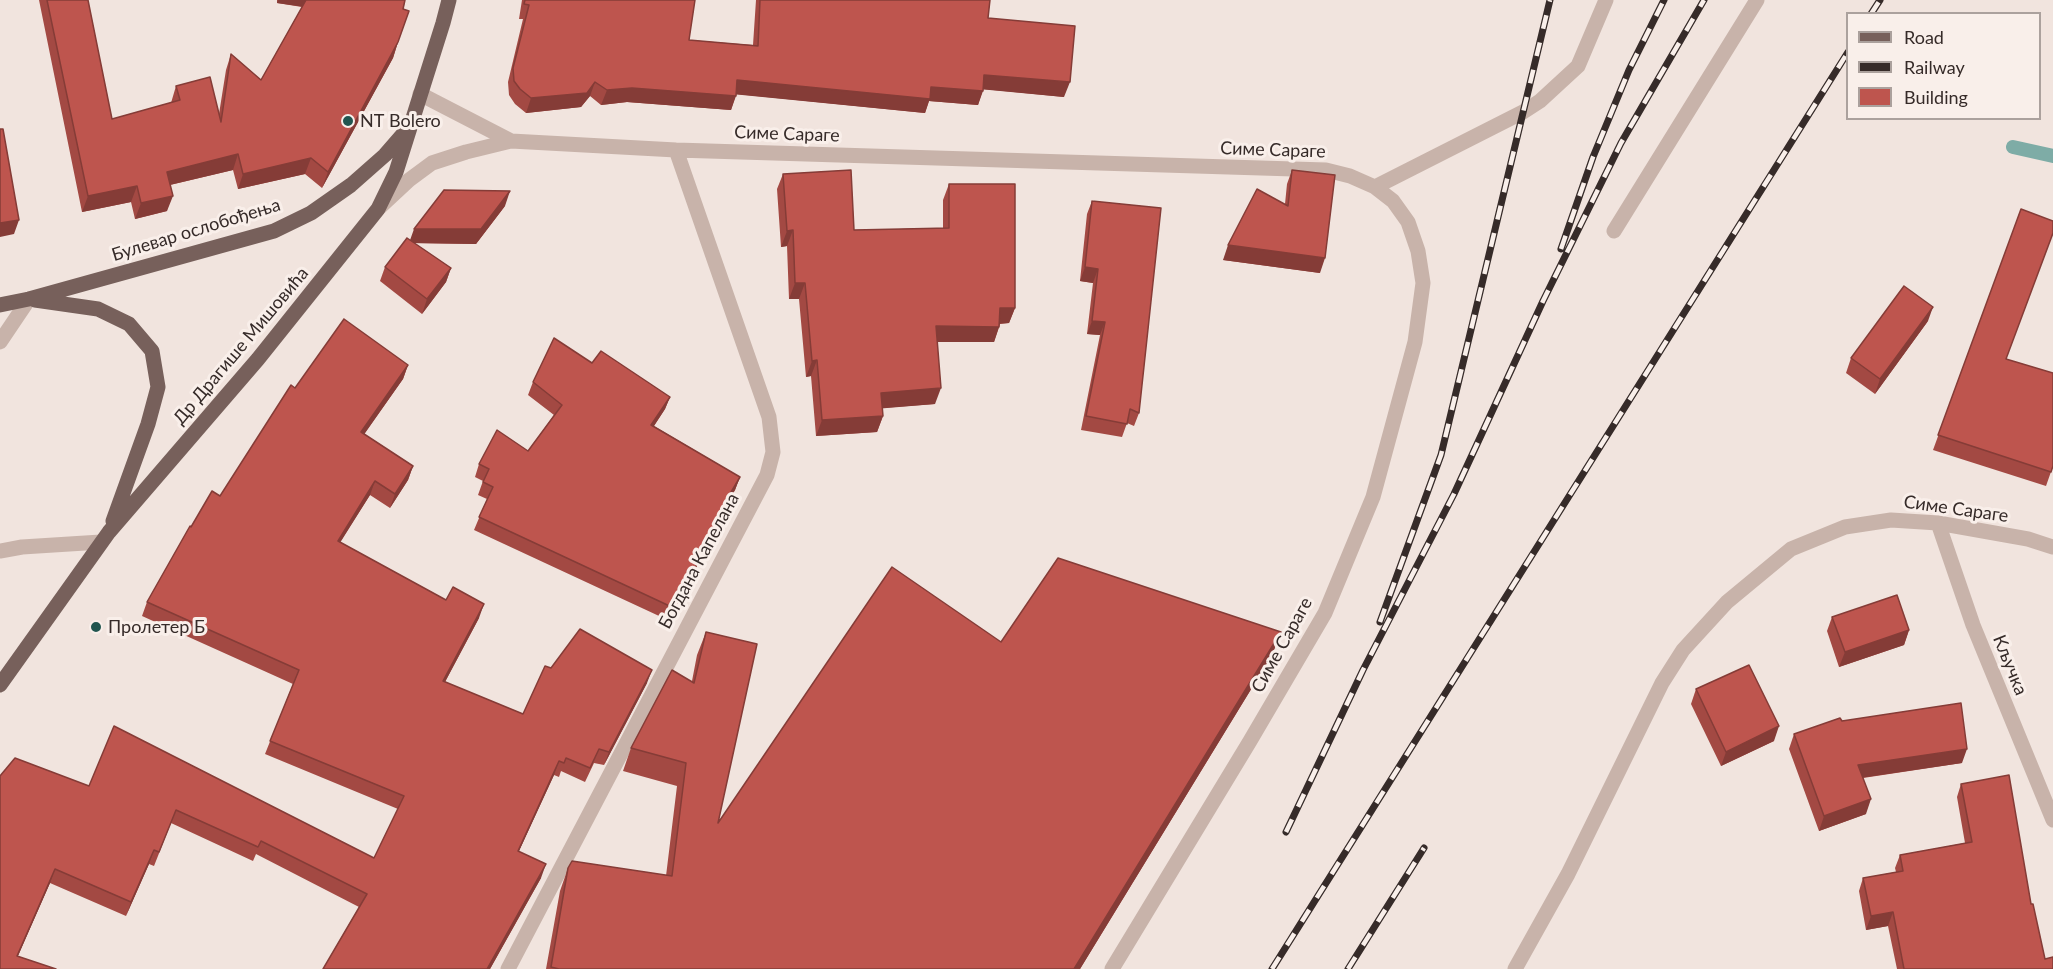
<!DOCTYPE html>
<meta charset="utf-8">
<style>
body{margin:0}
#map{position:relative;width:2053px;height:969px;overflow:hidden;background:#f1e4de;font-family:Lato,sans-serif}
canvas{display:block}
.legend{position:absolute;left:1846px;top:12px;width:195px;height:108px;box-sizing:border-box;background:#f9efea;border:2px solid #aba19d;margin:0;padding:8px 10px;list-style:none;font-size:18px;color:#362b29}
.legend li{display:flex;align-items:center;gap:12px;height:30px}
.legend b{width:30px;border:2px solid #aba19d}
</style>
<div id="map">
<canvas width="2053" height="969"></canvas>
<ul class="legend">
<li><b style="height:8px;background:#77605b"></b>Road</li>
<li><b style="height:8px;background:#362b29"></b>Railway</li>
<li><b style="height:16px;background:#be554e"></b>Building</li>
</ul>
</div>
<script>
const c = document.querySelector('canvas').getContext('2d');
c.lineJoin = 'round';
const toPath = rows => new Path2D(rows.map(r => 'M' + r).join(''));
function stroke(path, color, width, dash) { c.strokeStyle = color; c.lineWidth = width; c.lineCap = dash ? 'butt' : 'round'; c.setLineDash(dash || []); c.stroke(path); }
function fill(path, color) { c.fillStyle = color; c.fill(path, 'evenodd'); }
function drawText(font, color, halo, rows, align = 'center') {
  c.font = font + ' Lato,sans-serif'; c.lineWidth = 6; c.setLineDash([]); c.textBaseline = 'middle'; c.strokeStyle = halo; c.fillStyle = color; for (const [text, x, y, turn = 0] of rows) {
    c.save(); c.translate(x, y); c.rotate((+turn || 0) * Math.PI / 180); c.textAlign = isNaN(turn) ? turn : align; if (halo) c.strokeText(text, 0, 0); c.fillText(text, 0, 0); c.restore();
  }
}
stroke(toPath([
 [2013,147,2053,156]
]), '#7eaca6', 14);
stroke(toPath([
 [420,94,511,141],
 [1375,187,1523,112,1540,101,1578,66,1606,0],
 [380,207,409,180,432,163,466,152,511,141,676,150,1326,170,1350,176,1375,187,1393,201,1408,222,1418,251,1423,283,1415,342,1373,497,1325,613,1250,741,1112,969],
 [1614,231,1757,0],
 [0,342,29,299],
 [1938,523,1973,625,2053,820],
 [0,551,22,547,101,542],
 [508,969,767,475,773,452,769,417,676,150],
 [1515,969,1568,874,1662,683,1683,650,1727,602,1791,549,1845,527,1891,520,1938,523,2028,539,2053,547]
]), '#c8b3aa', 15);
stroke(toPath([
 [35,300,98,309,129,324,152,351,158,387,148,424,113,521],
 [0,305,29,299,274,231,311,213,351,185,385,155,405,132],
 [0,685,109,532,258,359,378,209,396,172,443,23,449,0]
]), '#77605b', 15);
const rail = toPath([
 [1871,14,1880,0],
 [1561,249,1593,157,1629,70,1664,0],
 [1380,622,1441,455,1550,0],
 [1286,832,1363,670,1454,494,1543,301,1621,143,1704,0],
 [1272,969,1848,52],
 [1348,969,1424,848]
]);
stroke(rail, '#362b29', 7);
stroke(rail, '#f9efea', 4.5, [14]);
fill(toPath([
 [39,0,88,0,112,119,171,103,176,86,219,114,226,70,231,54,261,80,302,7,277,3,277,0,405,0,398,42,393,58,322,188,305,174,238,189,233,170,170,185,167,211,135,219,131,202,82,212],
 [522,0,695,0,689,40,753,45,756,0,990,0,988,18,1064,97,983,89,978,105,929,101,925,113,736,94,731,110,627,102,601,105,590,96,581,107,526,113,515,104,509,95,508,82,523,19,519,19],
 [1292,170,1320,273,1223,260,1285,204,1287,184],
 [783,174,854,230,943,228,943,200,949,184,1015,308,1009,323,1000,324,994,342,937,342,935,404,882,408,883,416,877,432,816,436,811,376,806,377,799,299,789,299,787,246,781,247,777,189],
 [1092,201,1139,413,1134,426,1127,423,1122,437,1081,430,1100,335,1087,334,1093,283,1080,281,1087,214],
 [505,206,476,244,414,243,451,268,446,282,422,314,380,281,385,267,410,240],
 [2021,209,2006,359,2053,466,2046,486,1933,450],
 [1928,321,1875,394,1846,373,1851,358],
 [592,363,670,397,665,409,654,426,740,477,735,490,719,517,672,622,474,530,487,499,478,495,483,481,475,477,479,464,528,451,554,415,528,395,533,382],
 [408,365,403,379,364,434,413,466,408,480,390,508,370,495,340,542,479,618,445,682,523,714,551,668,647,683,604,765,594,763,585,782,561,771,559,777,554,775,519,851,541,878,490,969,323,969,359,907,256,854,253,861,171,823,154,866,149,864,126,916,50,883,18,956,0,969,89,786,374,858,398,809,265,754,293,684,142,616,147,602,191,527,220,496,295,388],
 [1832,617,1909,630,1904,645,1839,667,1827,631],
 [706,632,718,823,1001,642,1281,632,1272,655,1080,969,546,969,560,891,568,868,666,876,677,786,623,771,631,748,692,681,697,655],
 [1696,689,1774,741,1721,766,1691,704],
 [1842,721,1962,763,1863,778,1866,814,1819,831,1789,749,1794,734],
 [1961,784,2031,904,2045,959,2053,969,1897,969,1888,926,1866,930,1859,891,1863,878,1896,872,1895,868,1900,855,1965,843,1957,797]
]), '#a34943');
fill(toPath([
 [278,0,307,0,305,7,277,3],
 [398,42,393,58,322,188,328,172],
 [984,75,1070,82,1064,97,979,89],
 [737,80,931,87,983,91,978,105,929,101,925,113,732,94],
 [595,82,590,96,581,107,526,113,531,98],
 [632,88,736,96,731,110,627,102,601,105,607,90],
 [238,154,233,170,161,187,167,172],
 [311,158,305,174,238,189,243,174],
 [137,186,131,202,82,212,88,196],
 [510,191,505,206,476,244,409,243,414,229],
 [173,196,167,211,135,219,141,203],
 [19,220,14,234,0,237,0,223],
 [793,230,787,246,781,247,787,231],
 [1228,245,1325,258,1320,273,1223,260],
 [1085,267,1098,269,1093,283,1080,281],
 [451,268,446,282,422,314,427,299],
 [795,283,805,283,799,299,789,299],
 [1933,307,1928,321,1875,394,1880,379],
 [1000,308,1015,308,1009,323,994,324],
 [1092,321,1105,322,1100,335,1087,334],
 [936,326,999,327,994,342,930,342],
 [817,360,811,376,806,377,812,361],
 [408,365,403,379,356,446,361,432],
 [941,388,935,404,875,409,881,393],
 [670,397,665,409,646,438,651,425],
 [883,416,877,432,816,436,822,420],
 [413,466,408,480,390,508,395,494],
 [740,477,735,490,719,517,672,622,676,609,724,504],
 [375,481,370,495,333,554,338,541],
 [484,604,479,618,438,695,443,681],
 [1909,630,1904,645,1839,667,1845,652],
 [1281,632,1272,655,1080,969,1074,969],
 [652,670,647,683,604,765,609,752],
 [1779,726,1774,741,1721,766,1726,752],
 [1967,749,1962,763,1853,779,1858,765],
 [559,761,554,775,513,864,518,851],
 [1871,799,1866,814,1819,831,1824,816],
 [154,850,149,864,126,916,131,902],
 [546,864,541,878,490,969,487,969],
 [55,869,50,883,12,969,17,956],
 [1893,912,1888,926,1866,930,1871,916]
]), '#853c37');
const building = toPath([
 [47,0,88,0,112,119,180,100,176,86,210,77,221,122,231,54,261,80,306,0,405,0,403,9,409,11,398,42,328,172,311,158,243,174,238,154,167,172,173,196,141,203,137,186,88,196,47,0],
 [525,0,695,0,689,40,758,46,760,0,990,0,988,18,1075,26,1070,82,984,75,983,91,931,87,930,99,737,80,736,96,632,88,607,90,595,82,587,93,531,98,520,89,514,81,513,68,529,5,524,4,525,0],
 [0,129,3,129,19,220,0,223,0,129],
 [851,170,854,230,949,228,949,184,1015,184,1015,308,1000,308,999,327,936,326,941,388,881,393,883,416,822,420,817,360,812,361,805,283,795,283,793,230,787,231,783,174,851,170],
 [1292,170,1335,175,1325,258,1228,245,1257,189,1288,206,1292,170],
 [444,190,510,191,481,229,414,229,444,190],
 [1092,201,1161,208,1139,413,1130,409,1127,424,1086,416,1105,322,1092,321,1098,269,1085,267,1092,201],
 [2021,209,2053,221,2053,233,2006,359,2053,373,2053,466,2051,472,1938,435,2021,209],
 [407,238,451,268,427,299,385,267,407,238],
 [1904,286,1933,307,1880,379,1851,358,1904,286],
 [344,319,408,365,361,432,413,466,395,494,375,481,338,541,446,600,453,587,484,604,443,681,523,714,545,666,551,668,580,629,652,670,609,752,599,749,590,768,566,758,564,763,559,761,518,851,546,864,487,969,323,969,367,894,261,841,258,847,176,810,159,852,154,850,131,902,55,869,17,956,56,969,0,969,0,776,15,758,89,786,114,726,374,858,404,796,270,741,299,670,147,602,190,526,191,527,212,491,220,496,291,385,295,388,344,319],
 [554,338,592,363,601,351,670,397,651,425,740,477,724,504,676,609,479,517,493,487,483,482,489,469,479,464,497,430,528,451,562,405,533,382,554,338],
 [1058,558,1281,632,1074,969,559,969,551,967,568,868,572,861,672,876,686,763,631,748,672,670,694,683,706,632,757,644,718,823,892,567,1001,642,1058,558],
 [1897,595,1909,630,1845,652,1832,617,1897,595],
 [1749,665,1779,726,1726,752,1696,689,1749,665],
 [1961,703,1967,749,1858,765,1871,799,1824,816,1794,734,1840,718,1842,721,1961,703],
 [2009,775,2031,904,2033,904,2045,959,2053,957,2053,969,1904,969,1893,912,1871,916,1863,878,1903,871,1900,855,1972,842,1961,784,2009,775]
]);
fill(building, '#be554e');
stroke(building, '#853c37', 1.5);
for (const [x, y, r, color] of [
 [348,121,6,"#21554f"],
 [96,627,6,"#21554f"]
]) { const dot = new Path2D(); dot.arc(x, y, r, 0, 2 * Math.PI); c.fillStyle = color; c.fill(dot); stroke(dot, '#f9efea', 2); }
drawText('18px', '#362b29', '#f9efea', [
 ["NT Bolero",360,121],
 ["Пролетер Б",108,627]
], 'left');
drawText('18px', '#362b29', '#f9efea', [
 ["Симе Сараге",787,134,2],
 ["Симе Сараге",1273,150,2],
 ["Булевар ослобођења",196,230,-17],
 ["Др Драгише Мишовића",241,346,-50],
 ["Симе Сараге",1956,509,8],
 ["Богдана Капелана",699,561,-62],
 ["Симе Сараге",1282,645,-61],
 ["Кључка",2010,665,68]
]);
</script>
